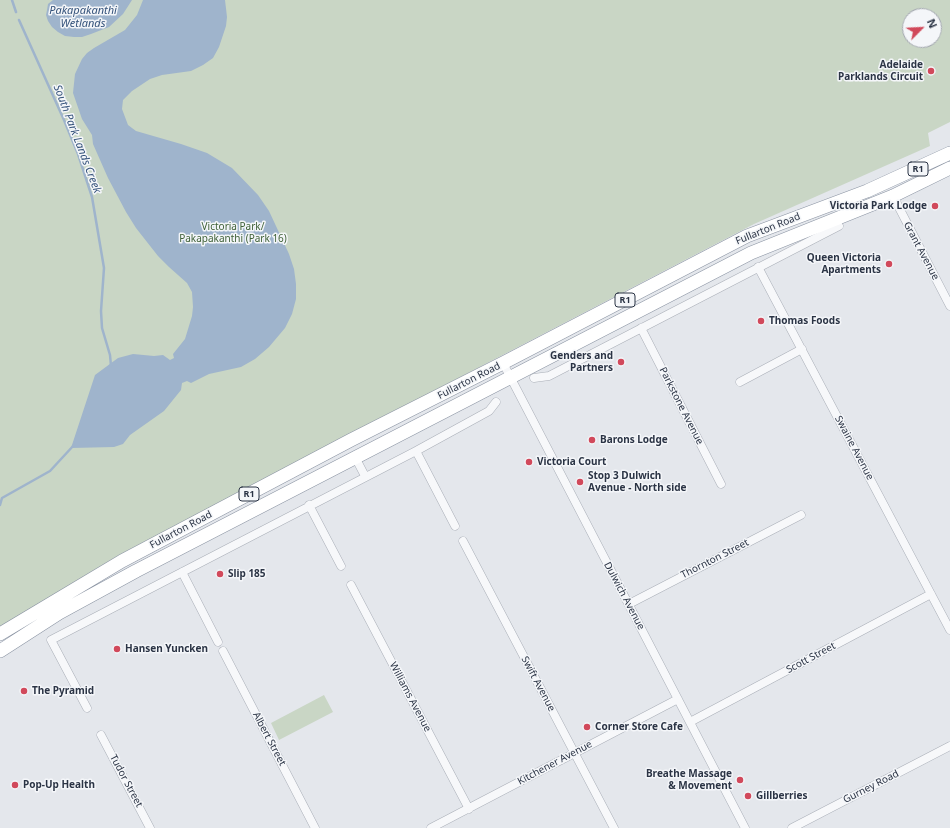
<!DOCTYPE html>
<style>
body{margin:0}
#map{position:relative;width:950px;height:828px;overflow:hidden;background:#e4e7ec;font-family:"Noto Sans",sans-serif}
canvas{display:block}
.north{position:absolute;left:902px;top:8px;width:40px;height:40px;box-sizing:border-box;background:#f4f6f9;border:1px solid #a4a8b1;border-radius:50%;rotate:66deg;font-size:11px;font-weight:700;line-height:16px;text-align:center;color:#2b3445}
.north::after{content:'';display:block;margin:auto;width:14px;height:18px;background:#d1495b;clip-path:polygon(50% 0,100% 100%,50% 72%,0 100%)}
</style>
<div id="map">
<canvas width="950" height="828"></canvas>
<div class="north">N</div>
</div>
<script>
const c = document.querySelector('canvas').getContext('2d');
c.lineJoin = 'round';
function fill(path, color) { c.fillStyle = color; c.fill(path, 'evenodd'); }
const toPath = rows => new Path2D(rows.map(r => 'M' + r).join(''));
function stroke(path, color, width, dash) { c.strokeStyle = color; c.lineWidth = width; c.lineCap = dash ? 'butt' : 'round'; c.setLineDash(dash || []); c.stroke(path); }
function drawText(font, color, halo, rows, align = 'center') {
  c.font = font + ' "Noto Sans",sans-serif'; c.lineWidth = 3; c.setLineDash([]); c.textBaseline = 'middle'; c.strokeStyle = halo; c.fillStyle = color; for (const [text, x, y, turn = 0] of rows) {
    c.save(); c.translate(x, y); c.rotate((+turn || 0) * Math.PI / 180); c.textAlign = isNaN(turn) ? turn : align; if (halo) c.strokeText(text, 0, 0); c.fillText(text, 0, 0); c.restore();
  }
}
fill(toPath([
 [0,0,950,0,950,122,928,133,930,146,754,224,119,555,0,627],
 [910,16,934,16,934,40,910,40],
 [324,695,333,712,279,740,271,723]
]), '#c9d6c5');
fill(toPath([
 [53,0,132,0,123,14,109,27,91,34,82,37,74,37,65,36,58,32,52,27,48,21,46,15,47,10,48,4],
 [143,0,225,0,227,17,226,26,219,47,213,58,203,65,191,71,162,75,150,79,132,91,123,100,122,109,128,125,136,131,181,144,207,153,232,168,258,195,269,211,289,254,294,269,296,284,296,299,292,314,285,328,269,347,255,359,241,367,209,374,191,383,187,381,182,383,181,390,164,411,130,435,123,444,114,447,71,448,95,375,118,358,133,354,154,356,163,355,170,360,174,358,173,354,185,339,192,316,193,307,192,292,187,283,169,267,158,256,136,228,126,212,108,178,93,144,92,135,82,119,73,93,75,74,82,59,87,53,94,48,125,30,137,15]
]), '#9fb4cc');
stroke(toPath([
 [12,0,16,12],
 [19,20,64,120,78,154,92,197,104,268,101,311,102,328,110,355,111,366],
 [0,505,2,498,50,471,74,445]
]), '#9fb4cc', 2.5);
const minor = toPath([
 [893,196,950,306],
 [758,267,950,630],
 [641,328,721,484],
 [503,363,745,828],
 [534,378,549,376,839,226],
 [740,382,802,349],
 [416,451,455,526],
 [355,457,365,476],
 [309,505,341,566],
 [463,541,614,828],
 [182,572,218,642],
 [351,585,469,809],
 [629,604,801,515],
 [223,651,315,828],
 [87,708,51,640,416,451,489,411,496,402],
 [690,722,931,594],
 [101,735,150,828],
 [431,828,678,699],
 [792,828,950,746]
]);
const trunk = toPath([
 [0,634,122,561,351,440,503,363,747,236,867,191,950,153],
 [0,651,59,613,136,571,751,253,893,196,950,168]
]);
stroke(minor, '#a9aeb7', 9);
stroke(trunk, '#8b94a3', 14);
stroke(minor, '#f7f8fa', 8);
stroke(trunk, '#fff', 13);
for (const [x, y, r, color] of [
 [931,71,4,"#d1495b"],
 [935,206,4,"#d1495b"],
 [889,264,4,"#d1495b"],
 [761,321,4,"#d1495b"],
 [621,362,4,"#d1495b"],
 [592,440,4,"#d1495b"],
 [529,462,4,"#d1495b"],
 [580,482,4,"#d1495b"],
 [220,574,4,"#d1495b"],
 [117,649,4,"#d1495b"],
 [24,691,4,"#d1495b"],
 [587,727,4,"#d1495b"],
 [740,780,4,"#d1495b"],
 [15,785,4,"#d1495b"],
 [748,796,4,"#d1495b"]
]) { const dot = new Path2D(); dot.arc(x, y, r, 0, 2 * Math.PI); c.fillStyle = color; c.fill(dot); stroke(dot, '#f4f6f9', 1.5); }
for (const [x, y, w] of [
 [918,169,20],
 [625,300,20],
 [249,494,20]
]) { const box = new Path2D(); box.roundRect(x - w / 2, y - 7, w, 14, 3); c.fillStyle = '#f4f6f9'; c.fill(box); stroke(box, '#2b3445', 1); }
drawText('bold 9px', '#2b3445', null, [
 ["R1",918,169],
 ["R1",625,300],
 ["R1",249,494]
]);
drawText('bold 10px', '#2b3445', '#f4f6f9', [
 ["Adelaide",923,65,"right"],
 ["Parklands Circuit",923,77,"right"],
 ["Victoria Park Lodge",927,206,"right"],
 ["Queen Victoria",881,258,"right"],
 ["Apartments",881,270,"right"],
 ["Thomas Foods",769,321],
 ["Genders and",613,356,"right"],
 ["Partners",613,368,"right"],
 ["Barons Lodge",600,440],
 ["Victoria Court",537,462],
 ["Stop 3 Dulwich",588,476],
 ["Avenue - North side",588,488],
 ["Slip 185",228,574],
 ["Hansen Yuncken",125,649],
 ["The Pyramid",32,691],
 ["Corner Store Cafe",595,727],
 ["Breathe Massage",732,774,"right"],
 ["& Movement",732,786,"right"],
 ["Pop-Up Health",23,785],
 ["Gillberries",756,796]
], 'left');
drawText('10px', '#3f6138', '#f4f6f9', [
 ["Victoria Park/",233,227],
 ["Pakapakanthi (Park 16)",233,239]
]);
drawText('10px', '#2b3445', '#f4f6f9', [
 ["Fullarton Road",768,229,-22],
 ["Grant Avenue",921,251,62],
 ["Fullarton Road",469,381,-27],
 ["Parkstone Avenue",681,406,63],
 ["Swaine Avenue",854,448,62],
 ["Fullarton Road",181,530,-28],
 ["Thornton Street",715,559,-27],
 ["Dulwich Avenue",624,596,62],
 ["Scott Street",811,658,-28],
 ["Swift Avenue",538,684,62],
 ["Williams Avenue",410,697,62],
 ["Albert Street",269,739,62],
 ["Kitchener Avenue",555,763,-28],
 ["Tudor Street",126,781,62],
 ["Gurney Road",871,787,-27]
]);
drawText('italic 11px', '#34527a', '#f4f6f9', [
 ["Pakapakanthi",83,11],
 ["Wetlands",83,24],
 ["South Park Lands Creek",77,139,69]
]);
</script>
